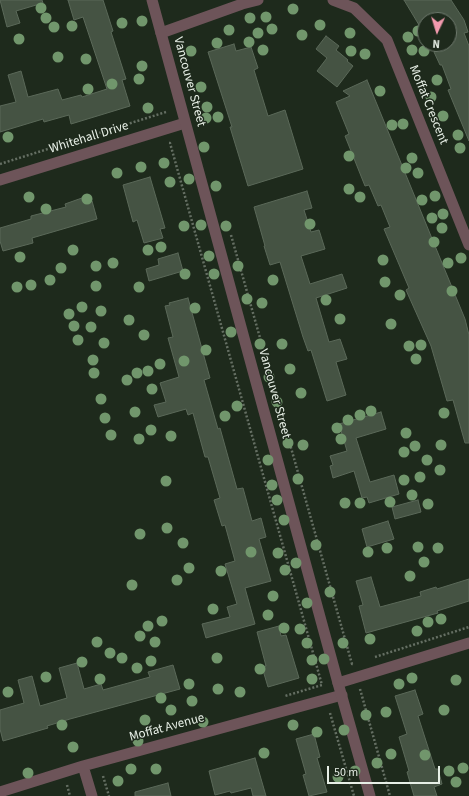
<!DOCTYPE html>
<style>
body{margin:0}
#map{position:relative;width:469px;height:796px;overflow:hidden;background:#1e2a1c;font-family:"Source Sans 3",sans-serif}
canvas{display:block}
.north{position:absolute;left:417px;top:12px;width:40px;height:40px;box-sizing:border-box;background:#1e2a1c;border:1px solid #6e796d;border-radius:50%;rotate:184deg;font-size:11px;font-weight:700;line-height:16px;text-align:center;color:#e7efe6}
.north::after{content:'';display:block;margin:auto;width:14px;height:18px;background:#f29aae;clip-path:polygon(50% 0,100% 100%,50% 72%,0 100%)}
.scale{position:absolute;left:327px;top:766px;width:113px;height:18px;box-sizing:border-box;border:2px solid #e7efe6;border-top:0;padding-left:5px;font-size:12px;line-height:14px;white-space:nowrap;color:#e7efe6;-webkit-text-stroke:3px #1e2a1c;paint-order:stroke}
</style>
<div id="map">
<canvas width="469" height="796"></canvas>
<div class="north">N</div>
<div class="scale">50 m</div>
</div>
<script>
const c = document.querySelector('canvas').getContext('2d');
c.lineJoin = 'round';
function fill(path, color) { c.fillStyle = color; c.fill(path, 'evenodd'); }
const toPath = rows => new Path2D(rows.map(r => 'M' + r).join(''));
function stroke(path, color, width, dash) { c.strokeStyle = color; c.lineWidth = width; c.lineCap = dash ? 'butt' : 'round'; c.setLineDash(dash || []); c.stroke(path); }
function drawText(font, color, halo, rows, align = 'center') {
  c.font = font + ' "Source Sans 3",sans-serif'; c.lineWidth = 3; c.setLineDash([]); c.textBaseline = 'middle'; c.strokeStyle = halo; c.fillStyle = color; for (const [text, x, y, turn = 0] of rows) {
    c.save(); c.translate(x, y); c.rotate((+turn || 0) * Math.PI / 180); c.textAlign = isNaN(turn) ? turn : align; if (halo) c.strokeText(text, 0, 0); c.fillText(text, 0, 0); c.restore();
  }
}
const building = toPath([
 [0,0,42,0,43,3,16,11,20,23,7,27,0,0],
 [68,0,103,0,113,31,111,32,126,79,122,80,130,106,71,124,69,115,44,122,43,119,0,132,0,106,16,102,8,75,21,71,28,97,58,89,62,100,81,95,82,97,107,89,83,17,74,20,68,0],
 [404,0,451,0,464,20,468,32,464,33,469,46,469,141,448,90,451,89,442,65,440,65,434,52,437,50,435,44,449,44,449,20,425,20,425,35,404,0],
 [326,36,339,46,336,50,348,60,347,61,353,66,337,87,317,71,327,58,316,49,326,36],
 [234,44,236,51,251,47,258,68,254,70,268,116,285,110,303,169,248,186,230,127,232,127,208,52,234,44],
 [367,80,465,319,469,335,469,443,465,443,453,400,447,401,431,346,406,290,409,288,384,229,390,227,381,205,378,206,369,185,365,186,345,136,349,134,336,102,350,96,343,91,367,80],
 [150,177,165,228,160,229,163,238,144,243,137,220,133,222,123,185,150,177],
 [307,191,312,208,304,210,311,232,319,230,325,249,301,256,310,284,342,274,347,288,316,298,329,342,340,339,347,359,336,362,346,395,327,401,311,350,308,351,303,337,280,262,270,265,264,246,265,246,254,207,307,191],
 [82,198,84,203,92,201,97,219,32,238,33,243,3,251,0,241,0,228,31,219,31,216,66,207,65,204,82,198],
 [178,253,183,271,149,281,146,269,159,265,158,259,178,253],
 [188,298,210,378,204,380,218,429,220,428,237,489,243,488,252,521,261,518,266,537,259,539,271,581,245,588,255,624,206,638,202,624,230,617,227,607,237,604,225,564,235,561,225,525,222,526,214,500,220,498,208,457,205,457,193,413,188,415,186,409,158,417,154,405,166,402,160,383,179,377,168,338,173,337,165,306,170,305,169,303,188,298],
 [381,412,386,429,356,438,370,482,394,475,399,494,369,503,367,497,362,498,354,471,333,478,330,466,333,465,330,456,347,451,339,424,381,412],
 [418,500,421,512,395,519,392,507,418,500],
 [388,521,394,539,367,547,362,529,388,521],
 [371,577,380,607,421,596,420,592,436,587,437,589,469,579,469,601,437,611,438,613,366,633,359,606,363,605,356,581,371,577],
 [279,626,281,636,286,635,299,678,268,687,262,667,266,666,257,632,279,626],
 [77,663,84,689,101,684,103,690,150,677,148,672,173,665,180,689,70,719,47,726,48,728,3,741,0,729,0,710,24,703,18,680,32,676,40,706,67,698,59,668,77,663],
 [415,690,423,714,418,716,435,769,438,769,442,784,434,787,437,796,414,796,407,772,409,771,399,737,407,734,395,696,415,690],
 [314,734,320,757,317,758,327,792,309,796,303,775,306,774,296,739,314,734],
 [255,758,266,796,253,796,251,788,231,793,230,791,215,795,209,771,255,758],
 [168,783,171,796,135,796,135,792,168,783]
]);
fill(building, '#455343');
stroke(building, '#5b6959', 1);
stroke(toPath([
 [169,143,170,143,322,685,285,696],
 [0,164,166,112],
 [231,235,352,664,353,663],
 [375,657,469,627],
 [360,689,390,796],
 [330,713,354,796],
 [103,776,109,796],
 [67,785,70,796]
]), '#656f63', 2.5, [2, 2]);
stroke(toPath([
 [333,0,354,8,387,40,469,245],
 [161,33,242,4,258,0],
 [0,180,185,123],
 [338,683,469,643],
 [83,766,92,796],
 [0,792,83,766,342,695]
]), '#6d5459', 11);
stroke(toPath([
 [152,0,338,683,370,796]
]), '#6d5459', 11);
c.fillStyle = '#71966c';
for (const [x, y] of [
 [41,8],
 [293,9],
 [266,17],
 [46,18],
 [250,18],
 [142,21],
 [122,23],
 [320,25],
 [72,26],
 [54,27],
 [272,29],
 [229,30],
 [418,31],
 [258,33],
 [350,33],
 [302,35],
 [408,37],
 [19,39],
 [249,42],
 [217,43],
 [263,50],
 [412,50],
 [191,51],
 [351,51],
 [424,51],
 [365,54],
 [58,57],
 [86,59],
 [142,66],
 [139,79],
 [437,80],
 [112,84],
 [201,87],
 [88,89],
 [380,91],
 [431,97],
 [207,107],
 [148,108],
 [443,116],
 [218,117],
 [206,118],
 [403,124],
 [392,125],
 [458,135],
 [8,137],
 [204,147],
 [460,148],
 [349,156],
 [412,158],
 [164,163],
 [141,167],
 [406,168],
 [117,173],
 [418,173],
 [189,179],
 [170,182],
 [216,186],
 [349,189],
 [435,196],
 [29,197],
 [360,197],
 [87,199],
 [422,200],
 [46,209],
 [443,214],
 [432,218],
 [310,224],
 [201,225],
 [184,226],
 [226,226],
 [442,228],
 [434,242],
 [161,247],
 [73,250],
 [148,250],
 [209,256],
 [20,257],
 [461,258],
 [383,260],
 [113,263],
 [448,263],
 [96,266],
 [238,266],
 [61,268],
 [185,274],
 [214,274],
 [50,280],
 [273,280],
 [385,282],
 [31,285],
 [96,286],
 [17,287],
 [139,287],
 [452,291],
 [400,295],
 [247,299],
 [326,300],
 [262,303],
 [82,307],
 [195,308],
 [101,311],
 [69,314],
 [340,319],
 [129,320],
 [391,324],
 [74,326],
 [91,327],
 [231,332],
 [144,335],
 [78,340],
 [104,343],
 [260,344],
 [282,344],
 [421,345],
 [409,346],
 [206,350],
 [416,359],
 [93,360],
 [184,361],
 [160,364],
 [290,369],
 [148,371],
 [94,373],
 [137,373],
 [269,377],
 [127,380],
 [152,389],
 [301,393],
 [101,399],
 [277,402],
 [237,406],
 [371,411],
 [135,412],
 [444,413],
 [360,415],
 [225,416],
 [105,418],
 [348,420],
 [337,428],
 [151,430],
 [406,433],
 [111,435],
 [171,436],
 [139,439],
 [341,439],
 [288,443],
 [303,445],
 [441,445],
 [415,446],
 [404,452],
 [268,460],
 [427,460],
 [440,470],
 [420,477],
 [298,479],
 [404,480],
 [166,481],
 [272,485],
 [412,495],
 [277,500],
 [390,502],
 [345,503],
 [360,503],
 [428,504],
 [284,520],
 [167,528],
 [140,534],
 [183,543],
 [316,545],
 [418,547],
 [387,548],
 [438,548],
 [251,552],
 [368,552],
 [278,553],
 [424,562],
 [296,563],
 [189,568],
 [285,570],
 [221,571],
 [410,576],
 [177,580],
 [132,585],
 [330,592],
 [273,596],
 [307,603],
 [213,609],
 [268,615],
 [441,619],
 [162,621],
 [428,622],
 [148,626],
 [284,628],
 [300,629],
 [417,631],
 [140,636],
 [370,639],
 [97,642],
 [155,642],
 [307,643],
 [343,643],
 [110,653],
 [122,658],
 [217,658],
 [324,659],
 [312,660],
 [151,661],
 [82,662],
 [137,668],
 [260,669],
 [46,677],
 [412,678],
 [100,679],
 [312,679],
 [456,680],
 [189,684],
 [399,684],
 [218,689],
 [8,692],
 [240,692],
 [161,698],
 [192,701],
 [171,710],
 [444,710],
 [386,712],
 [366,715],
 [145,720],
 [203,722],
 [62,725],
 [293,725],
 [344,730],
 [317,732],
 [138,741],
 [73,747],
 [264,753],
 [391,754],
 [425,755],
 [377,763],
 [463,768],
 [131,769],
 [156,769],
 [355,771],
 [449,771],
 [28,773],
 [338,777],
 [118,781],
 [456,782]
]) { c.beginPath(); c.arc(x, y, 5.5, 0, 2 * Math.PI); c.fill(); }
drawText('13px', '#e7efe6', '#1e2a1c', [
 ["Vancouver Street",189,82,75],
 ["Moffat Crescent",428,105,68],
 ["Whitehall Drive",89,138,-17],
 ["Vancouver Street",274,394,75],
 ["Moffat Avenue",167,728,-15]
]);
</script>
